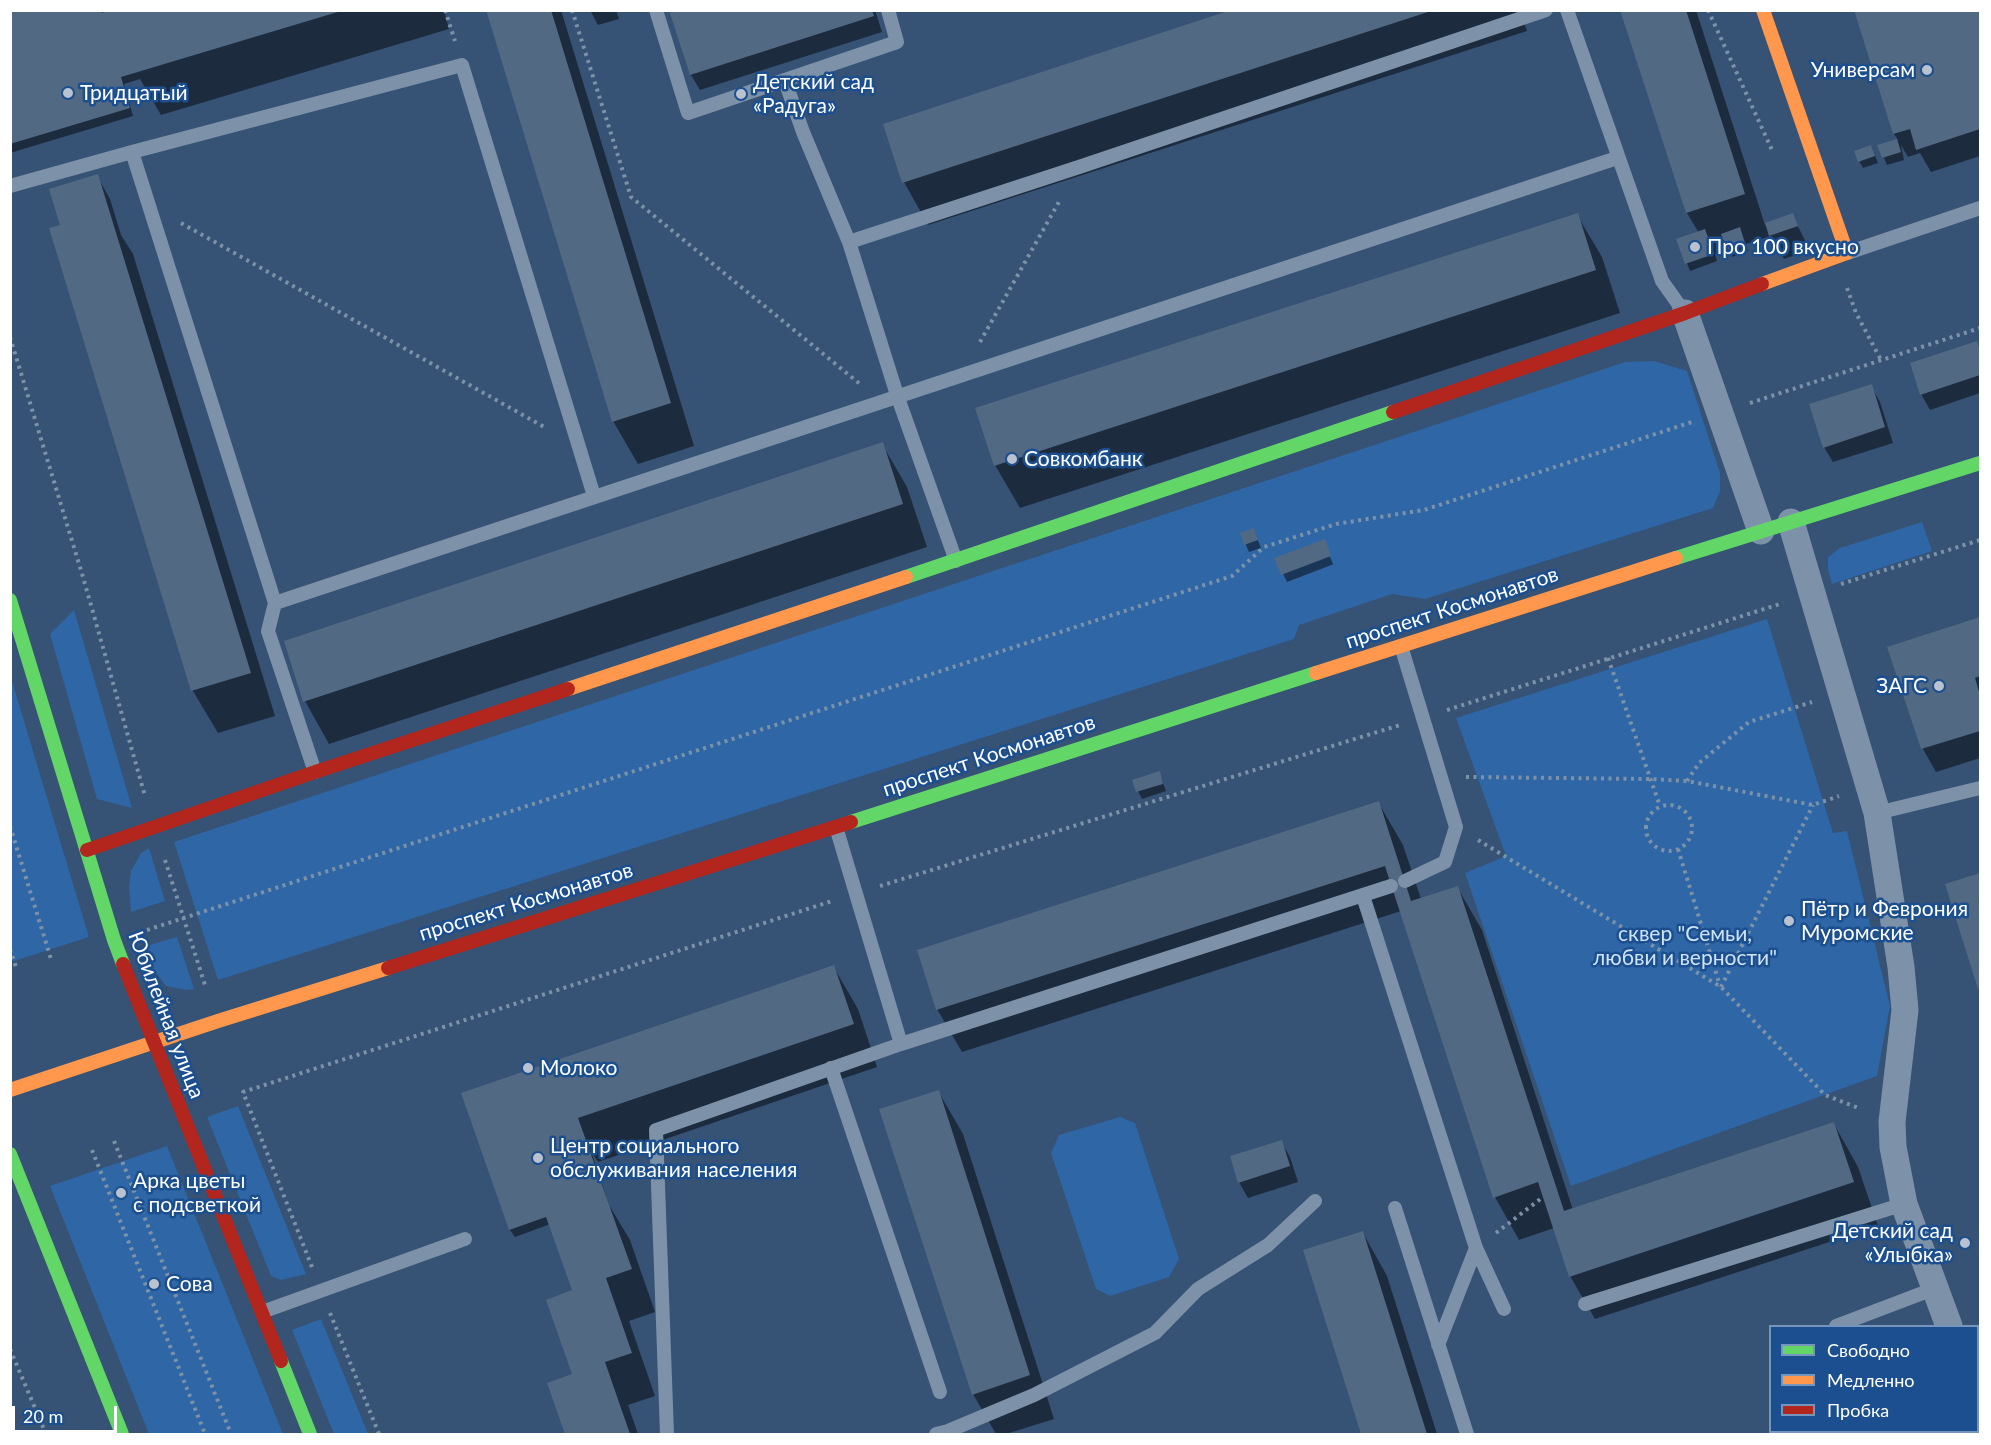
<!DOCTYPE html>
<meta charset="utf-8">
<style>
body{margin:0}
#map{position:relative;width:1991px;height:1445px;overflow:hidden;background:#365274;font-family:Lato,sans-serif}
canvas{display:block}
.frame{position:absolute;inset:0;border:12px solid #fff;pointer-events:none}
.legend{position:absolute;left:1769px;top:1325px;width:210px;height:108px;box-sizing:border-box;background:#1b4f8f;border:2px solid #7695bc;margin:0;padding:8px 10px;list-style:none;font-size:18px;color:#fff}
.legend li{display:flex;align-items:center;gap:12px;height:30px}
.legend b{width:30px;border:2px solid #7695bc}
.scale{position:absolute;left:12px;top:1406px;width:105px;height:27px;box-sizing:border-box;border:3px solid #fff;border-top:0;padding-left:8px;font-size:18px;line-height:21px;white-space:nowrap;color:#fff;-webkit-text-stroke:4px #1b4f8f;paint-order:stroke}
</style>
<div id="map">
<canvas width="1991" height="1445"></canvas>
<div class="frame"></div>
<ul class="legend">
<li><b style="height:8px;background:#63d668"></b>Свободно</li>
<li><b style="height:8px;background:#ff974d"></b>Медленно</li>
<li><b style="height:8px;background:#b3261e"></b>Пробка</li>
</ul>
<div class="scale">20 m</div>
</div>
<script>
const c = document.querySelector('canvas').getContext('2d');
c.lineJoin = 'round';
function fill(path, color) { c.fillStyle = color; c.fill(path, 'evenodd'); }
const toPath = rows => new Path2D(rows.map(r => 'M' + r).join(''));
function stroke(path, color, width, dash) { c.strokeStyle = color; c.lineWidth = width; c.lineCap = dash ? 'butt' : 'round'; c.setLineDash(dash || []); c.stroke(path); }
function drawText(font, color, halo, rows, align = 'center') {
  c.font = font + ' Lato,sans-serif'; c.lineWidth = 5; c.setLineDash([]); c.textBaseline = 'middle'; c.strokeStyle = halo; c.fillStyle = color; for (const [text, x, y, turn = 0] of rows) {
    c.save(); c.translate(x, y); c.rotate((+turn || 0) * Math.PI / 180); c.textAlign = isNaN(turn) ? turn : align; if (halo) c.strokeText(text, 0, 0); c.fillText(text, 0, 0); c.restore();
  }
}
fill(toPath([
 [1654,361,1687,371,1720,473,1720,491,1713,508,1425,599,1392,594,1299,625,1294,639,218,980,174,842,1625,362],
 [1922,522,1932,551,1832,584,1828,570,1828,557,1840,548],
 [74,610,132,808,97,799,50,634],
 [1767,619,1833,833,1847,831,1890,1006,1877,1076,1571,1186,1465,873,1506,856,1456,718],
 [11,678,89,937,11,962,10,962],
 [149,848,165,901,131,912,129,887,131,871,141,853],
 [177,937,194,989,186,990,166,986,152,967,146,946],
 [238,1106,306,1274,281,1280,271,1276,207,1117],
 [1120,1117,1135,1123,1179,1259,1169,1277,1110,1296,1096,1289,1051,1153,1059,1135],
 [167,1146,283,1434,149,1434,50,1186],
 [321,1319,368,1434,334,1434,292,1330]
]), '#2f66a5');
fill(toPath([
 [10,10,102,10,103,14,116,11,444,10,449,29,161,115,140,79,124,84,133,116,10,153],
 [487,10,561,10,694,446,638,464,613,421],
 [590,10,616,10,619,19,598,25],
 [671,10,875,10,882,32,700,90,691,75],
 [1236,10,1520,10,1527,31,928,225,904,182],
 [1621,10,1696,10,1765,225,1792,215,1810,250,1784,259,1771,236,1746,244,1748,251,1732,257,1728,250,1715,254,1717,261,1690,271,1678,240,1699,233,1687,213],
 [1856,10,1980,10,1980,156,1931,172,1920,153,1908,157,1901,145,1904,160,1887,165,1879,146,1898,140,1894,134],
 [1871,146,1878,163,1863,168,1859,161],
 [97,176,110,199,121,235,133,254,275,716,218,733,193,691,51,229,62,226],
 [1577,215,1602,257,1620,313,1020,508,995,465],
 [1977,343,1980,350,1980,393,1930,410,1921,394],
 [1871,386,1880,402,1893,443,1833,462,1824,447],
 [882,444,907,487,927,547,329,744,305,701,286,642],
 [1254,530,1261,548,1249,552,1241,534],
 [1326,547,1333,564,1334,564,1287,582,1276,559],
 [1980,618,1980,758,1936,772,1923,749,1889,648],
 [1159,773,1166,791,1142,799,1138,791],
 [1378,802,1403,845,1421,899,1457,887,1482,930,1573,1210,1834,1124,1858,1167,1878,1226,1595,1319,1570,1276,1554,1228,1519,1240,1495,1197,1401,911,962,1052,937,1009],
 [1980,874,1980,990,1947,885],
 [833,966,858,1009,877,1067,598,1162,593,1154,592,1154,609,1205,630,1240,655,1312,629,1321,655,1396,628,1405,638,1434,567,1434,549,1384,574,1375,574,1291,550,1224,515,1237,510,1230,463,1093],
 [938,1091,963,1134,1054,1419,1006,1434,996,1434,973,1394],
 [1281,1142,1290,1157,1298,1182,1248,1198,1239,1182],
 [1363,1233,1387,1276,1437,1434,1362,1434,1305,1251],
 [1849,1432,1919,1432,1920,1434,1850,1434]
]), '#0007');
fill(toPath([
 [10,10,101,10,102,13,112,10,341,11,121,77,130,108,10,144],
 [486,10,551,10,671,403,612,422],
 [669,10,872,10,874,16,690,75],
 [1231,10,1431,11,902,183,883,124],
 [1620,10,1686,10,1745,194,1686,213],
 [1854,10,1980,10,1980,129,1916,150,1910,129,1893,134],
 [1897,139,1901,152,1882,158,1877,145],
 [1871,145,1875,156,1858,162,1854,151],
 [98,174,251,673,191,691,49,228,60,225,49,189],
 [1578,213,1596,270,994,466,975,408],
 [1793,213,1798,226,1769,236,1765,223],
 [1740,227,1745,243,1727,250,1721,234],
 [1705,229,1714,254,1685,264,1676,239],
 [1977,341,1980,351,1980,375,1920,395,1910,363],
 [1872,384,1885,427,1823,448,1809,404],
 [883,442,903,504,303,702,284,641],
 [1254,528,1258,540,1244,545,1240,533],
 [1325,539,1331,556,1281,575,1274,558],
 [1980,617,1980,676,1975,678,1980,695,1980,731,1921,749,1887,647],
 [1160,771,1163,784,1136,792,1132,780],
 [1379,801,1411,901,1458,886,1564,1211,1834,1122,1854,1182,1569,1277,1538,1182,1493,1198,1385,866,936,1010,917,950],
 [1980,873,1980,988,1978,989,1945,884],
 [834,965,854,1024,578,1118,632,1269,606,1278,632,1353,605,1362,630,1434,565,1434,547,1383,572,1374,546,1300,572,1290,546,1217,509,1230,461,1093],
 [939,1090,1030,1375,972,1395,879,1109],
 [1282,1140,1290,1166,1238,1183,1230,1156],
 [1363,1231,1403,1358,1427,1434,1361,1434,1303,1250],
 [1847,1432,1910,1432,1911,1434,1848,1434]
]), '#526984');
stroke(toPath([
 [445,10,455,41],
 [572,10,631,197,860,384],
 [1708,10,1772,150],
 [181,223,546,428],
 [1847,288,1856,313,1881,360],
 [10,337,83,577,145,796],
 [980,342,1060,200],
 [1750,403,1980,328],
 [1841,584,1980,540],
 [1608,658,1660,806],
 [1447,710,1783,603],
 [1466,777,1650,779,1687,781,1813,805,1839,796],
 [1687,781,1699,763,1749,722,1812,702],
 '1646 828a23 23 0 1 1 46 0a23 23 0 1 1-46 0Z',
 [10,826,51,959],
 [1478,840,1721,987,1825,1095,1861,1109],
 [1678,849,1720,986],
 [165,860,205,985],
 [880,886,1400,725],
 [147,930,1232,576,1264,547,1336,524,1424,510,1692,422],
 [10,949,17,970],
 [1721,987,1813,805],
 [114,1141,231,1434],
 [92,1150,205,1434],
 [1496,1233,1543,1197],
 [312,1267,243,1092,832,901],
 [330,1313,379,1434],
 [10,1349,46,1434]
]), '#7d92a8', 4, [3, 4.5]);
stroke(toPath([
 [656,10,688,113,897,42,888,10],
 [1567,10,1662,281,1684,312],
 [785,81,803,132,849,242,897,395,956,561],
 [132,152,275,603,268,631,315,772],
 [10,186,132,152,462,65,594,496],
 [849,242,1079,167,1546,10],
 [1847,253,1980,208],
 [275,603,1617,158],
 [1401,646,1456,827,1445,862,1405,881],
 [1877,813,1980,788],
 [836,827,901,1044],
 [1363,896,1476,1248,1504,1309],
 [831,1068,940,1392],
 [1395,1208,1467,1434],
 [1585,1304,1904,1204],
 [262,1312,465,1239],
 [1836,1326,1936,1288],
 [1438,1345,1476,1248],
 [1978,1346,1980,1345],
 [1820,1432,1821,1434],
 [667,1434,656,1130,901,1044,1391,886],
 [936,1434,948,1431,1034,1395,1155,1333,1198,1289,1268,1245,1315,1201]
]), '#7d92a8', 14);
stroke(toPath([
 [1685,313,1761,531],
 [1791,522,1877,813,1901,967,1905,1010,1892,1122,1893,1147,1904,1204,1949,1326],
 [1978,1417,1980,1427]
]), '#7d92a8', 27);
stroke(toPath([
 [1676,558,1980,463],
 [906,577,1393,412],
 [10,600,114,940,123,964],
 [851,822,1316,673],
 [10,1154,122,1434],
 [281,1361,310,1434]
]), '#63d668', 14);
stroke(toPath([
 [1762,284,1847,253,1763,10],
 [1316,673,1676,558],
 [568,689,906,577],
 [10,1090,218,1021,388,968]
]), '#ff974d', 14);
stroke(toPath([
 [1393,412,1685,313,1762,284],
 [87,850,315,772,568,689],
 [123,964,281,1361],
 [388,968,851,822]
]), '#b3261e', 14);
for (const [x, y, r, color] of [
 [1927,70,6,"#b9c2ce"],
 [68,93,6,"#b9c2ce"],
 [741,94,6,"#b9c2ce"],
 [1695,247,6,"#b9c2ce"],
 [1012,459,6,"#b9c2ce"],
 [1939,686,6,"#b9c2ce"],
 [1789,921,6,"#b9c2ce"],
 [528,1068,6,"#b9c2ce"],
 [538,1158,6,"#b9c2ce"],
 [121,1193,6,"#b9c2ce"],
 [1965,1243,6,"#b9c2ce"],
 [154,1284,6,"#b9c2ce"]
]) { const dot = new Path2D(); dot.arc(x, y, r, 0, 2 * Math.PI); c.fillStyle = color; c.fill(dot); stroke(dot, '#1b4f8f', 2); }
drawText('21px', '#fff', '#1b4f8f', [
 ["Универсам",1915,70,"right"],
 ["Детский сад",753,82],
 ["«Радуга»",753,106],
 ["Тридцатый",80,93],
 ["Про 100 вкусно",1707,247],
 ["Совкомбанк",1024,459],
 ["ЗАГС",1927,686,"right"],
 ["Пётр и Феврония",1801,909],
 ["Муромские",1801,933],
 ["Молоко",540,1068],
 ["Центр социального",550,1146],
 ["обслуживания населения",550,1170],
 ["Арка цветы",133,1181],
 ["с подсветкой",133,1205],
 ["Детский сад",1953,1231,"right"],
 ["«Улыбка»",1953,1255,"right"],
 ["Сова",166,1284]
], 'left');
drawText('21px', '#fff', '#1b4f8f', [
 ["проспект Космонавтов",1452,608,-18],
 ["проспект Космонавтов",989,756,-18],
 ["проспект Космонавтов",526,902,-17],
 ["Юбилейная улица",166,1015,69]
]);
drawText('21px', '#cfe3fa', '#1b4f8f', [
 ["сквер \"Семьи,",1685,934],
 ["любви и верности\"",1685,958]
]);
</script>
